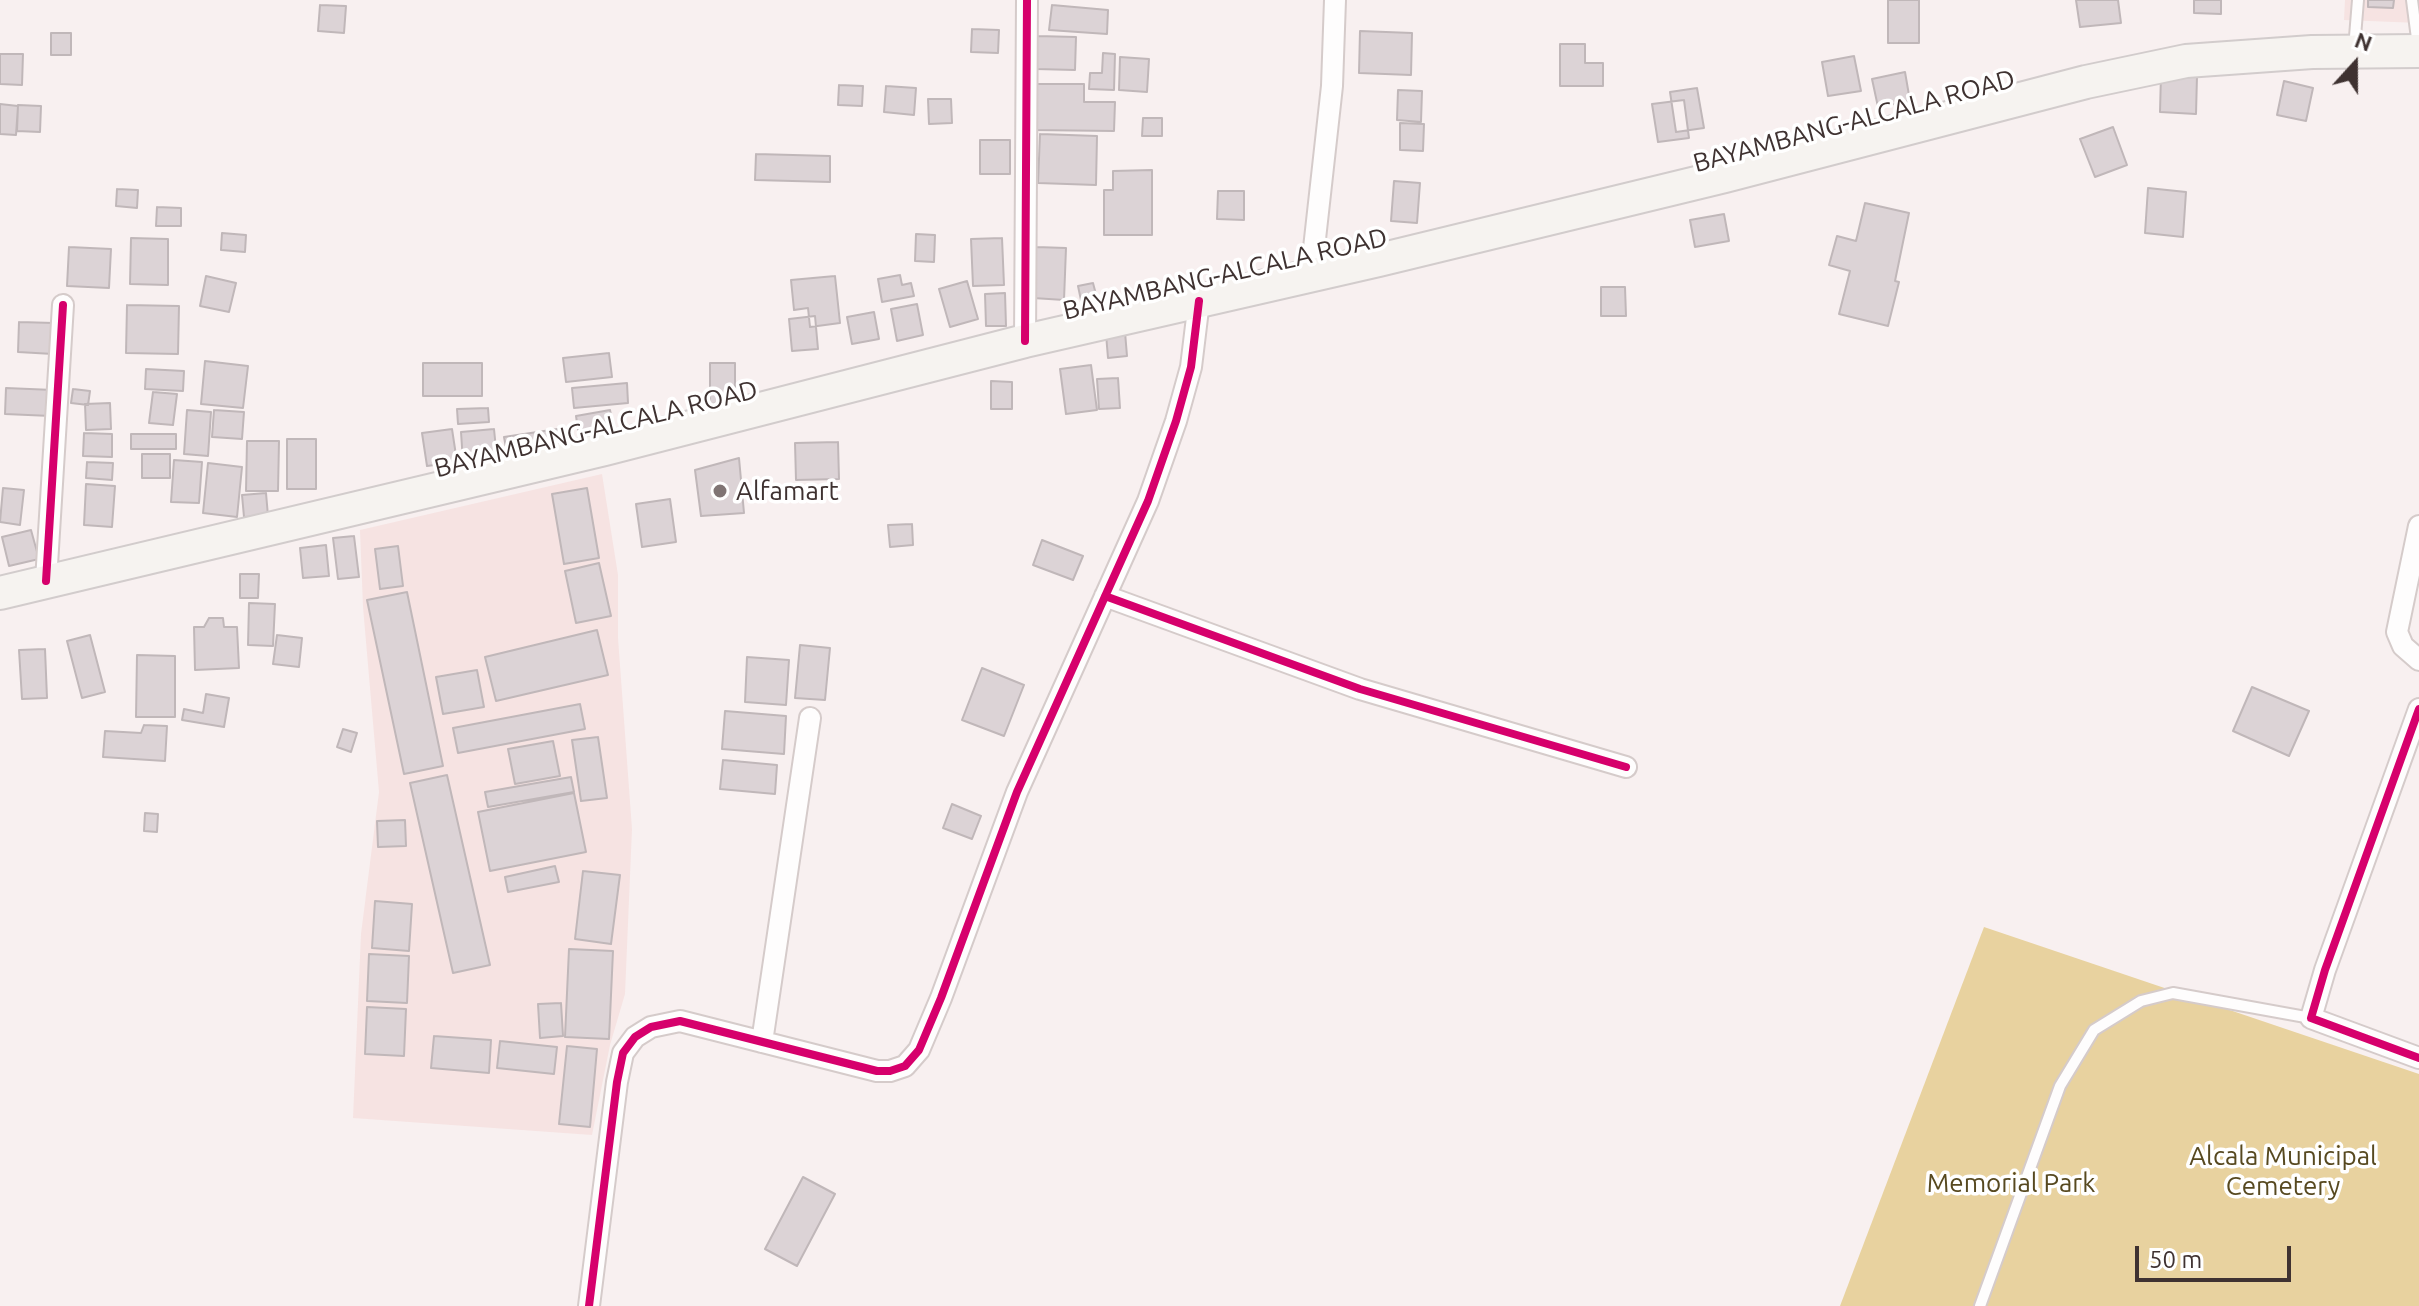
<!DOCTYPE html>
<style>
body{margin:0}
#map{position:relative;width:2419px;height:1306px;overflow:hidden;background:#f8f0f0;font-family:Ubuntu,sans-serif}
canvas{display:block}
.north{position:absolute;left:2315px;top:24px;width:80px;height:80px;-webkit-text-stroke:6px #fff;paint-order:stroke;rotate:21deg;font-size:22px;font-weight:700;line-height:32px;text-align:center;color:#3f3231}
.north::after{content:'';display:block;margin:auto;width:28px;height:36px;background:#3f3231;clip-path:polygon(50% 0,100% 100%,50% 72%,0 100%)}
.scale{position:absolute;left:2135px;top:1246px;width:156px;height:36px;box-sizing:border-box;border:4px solid #3f3231;border-top:0;padding-left:10px;font-size:24px;line-height:28px;white-space:nowrap;color:#3f3231;-webkit-text-stroke:6px #fff;paint-order:stroke}
</style>
<div id="map">
<canvas width="2419" height="1306"></canvas>
<div class="north">N</div>
<div class="scale">50 m</div>
</div>
<script>
const c = document.querySelector('canvas').getContext('2d');
c.lineJoin = 'round';
function fill(path, color) { c.fillStyle = color; c.fill(path, 'evenodd'); }
const toPath = rows => new Path2D(rows.map(r => 'M' + r).join(''));
function stroke(path, color, width, dash) { c.strokeStyle = color; c.lineWidth = width; c.lineCap = dash ? 'butt' : 'round'; c.setLineDash(dash || []); c.stroke(path); }
function drawText(font, color, halo, rows, align = 'center') {
  c.font = font + ' Ubuntu,sans-serif'; c.lineWidth = 7; c.setLineDash([]); c.textBaseline = 'middle'; c.strokeStyle = halo; c.fillStyle = color; for (const [text, x, y, turn = 0] of rows) {
    c.save(); c.translate(x, y); c.rotate((+turn || 0) * Math.PI / 180); c.textAlign = isNaN(turn) ? turn : align; if (halo) c.strokeText(text, 0, 0); c.fillText(text, 0, 0); c.restore();
  }
}
fill(toPath([
 [2345,0,2419,0,2419,23,2344,20],
 [602,474,618,575,618,638,632,829,625,994,610,1045,592,1135,353,1118,361,934,379,792,363,607,360,530]
]), '#f6e3e2');
fill(toPath([
 [1984,927,2419,1074,2419,1306,1840,1306]
]), '#e8d29f');
const building = toPath([
 [1888,0,1919,0,1919,43,1888,43,1888,0],
 [2076,0,2118,0,2121,23,2080,27,2076,0],
 [2194,0,2221,0,2221,14,2194,13,2194,0],
 [2368,0,2394,0,2393,8,2368,7,2368,0],
 [320,5,346,6,344,33,318,31,320,5],
 [1052,5,1108,10,1107,34,1049,30,1052,5],
 [972,29,999,30,998,53,971,52,972,29],
 [1360,31,1412,33,1411,75,1359,73,1360,31],
 [51,33,71,33,71,55,51,55,51,33],
 [1037,36,1076,37,1075,70,1036,69,1037,36],
 [1560,44,1585,44,1585,63,1603,63,1603,86,1560,86,1560,44],
 [1103,53,1115,54,1114,90,1089,89,1090,73,1102,73,1103,53],
 [0,54,23,54,22,85,0,84,0,54],
 [1854,56,1861,91,1828,96,1822,62,1854,56],
 [1120,57,1149,59,1147,92,1119,90,1120,57],
 [1905,72,1910,101,1878,107,1872,79,1905,72],
 [2161,74,2197,76,2196,114,2160,112,2161,74],
 [2284,81,2313,88,2306,121,2277,115,2284,81],
 [1033,84,1084,84,1084,102,1115,102,1114,131,1032,130,1033,84],
 [839,85,863,86,862,106,838,105,839,85],
 [886,86,916,88,914,115,884,112,886,86],
 [1697,88,1704,128,1676,132,1670,92,1697,88],
 [1398,90,1422,91,1421,122,1397,120,1398,90],
 [928,99,951,99,952,123,929,124,928,99],
 [1684,100,1689,138,1658,142,1652,104,1684,100],
 [0,104,18,106,16,135,0,134,0,104],
 [18,105,41,106,40,132,17,131,18,105],
 [1143,118,1162,118,1162,136,1142,136,1143,118],
 [1400,123,1424,124,1423,151,1400,150,1400,123],
 [2113,127,2127,165,2095,177,2080,139,2113,127],
 [1040,134,1097,136,1096,185,1038,183,1040,134],
 [980,140,1010,140,1010,174,980,174,980,140],
 [756,154,830,156,830,182,755,180,756,154],
 [1152,170,1152,235,1104,235,1104,190,1113,190,1113,171,1152,170],
 [1394,181,1420,183,1417,223,1391,221,1394,181],
 [2148,188,2186,192,2183,237,2145,233,2148,188],
 [117,189,138,190,137,208,116,206,117,189],
 [1218,191,1244,191,1244,220,1217,219,1218,191],
 [1865,203,1909,213,1895,281,1899,282,1888,326,1839,314,1850,271,1829,265,1837,236,1856,241,1865,203],
 [157,207,181,208,181,226,156,226,157,207],
 [1724,214,1729,241,1695,247,1690,220,1724,214],
 [222,233,246,235,245,252,221,250,222,233],
 [916,234,935,235,934,262,915,261,916,234],
 [131,238,168,239,168,285,130,284,131,238],
 [1002,238,1004,285,973,286,971,239,1002,238],
 [69,247,111,249,109,288,67,286,69,247],
 [1036,247,1066,248,1064,300,1033,298,1036,247],
 [900,275,902,285,911,283,914,296,882,302,878,279,900,275],
 [206,276,236,283,229,312,200,306,206,276],
 [835,276,840,323,810,327,808,308,794,310,791,280,835,276],
 [967,281,978,319,950,327,939,289,967,281],
 [1093,283,1098,302,1082,305,1078,286,1093,283],
 [1601,287,1625,287,1626,316,1601,316,1601,287],
 [1005,293,1006,326,986,326,985,294,1005,293],
 [917,304,923,335,897,341,891,309,917,304],
 [127,305,179,306,178,354,126,353,127,305],
 [874,312,879,339,852,344,847,317,874,312],
 [815,316,818,349,792,351,789,319,815,316],
 [19,322,54,323,53,354,18,352,19,322],
 [1125,332,1127,356,1108,358,1106,334,1125,332],
 [609,353,612,377,566,382,563,358,609,353],
 [205,361,248,366,243,408,201,404,205,361],
 [423,363,482,363,482,396,423,396,423,363],
 [710,363,735,363,735,405,710,405,710,363],
 [1091,365,1097,410,1066,414,1060,369,1091,365],
 [146,369,184,371,183,391,145,389,146,369],
 [1118,378,1120,408,1099,409,1097,379,1118,378],
 [991,381,1012,382,1012,409,991,409,991,381],
 [627,383,628,403,574,408,572,388,627,383],
 [6,388,53,390,51,416,5,414,6,388],
 [73,389,90,391,88,405,71,403,73,389],
 [153,392,177,394,173,425,149,423,153,392],
 [110,403,111,429,86,430,85,404,110,403],
 [488,408,489,422,458,424,457,409,488,408],
 [187,410,211,412,208,456,184,454,187,410],
 [214,410,244,412,242,439,212,437,214,410],
 [610,410,615,436,580,442,576,416,610,410],
 [564,428,568,450,508,459,504,437,564,428],
 [452,429,457,462,427,466,422,433,452,429],
 [494,429,497,459,463,462,461,432,494,429],
 [84,433,112,434,112,457,83,456,84,433],
 [131,434,176,434,176,449,131,449,131,434],
 [287,439,316,439,316,489,287,489,287,439],
 [247,441,279,441,278,491,246,491,247,441],
 [838,442,839,479,796,480,795,443,838,442],
 [142,454,170,454,170,478,142,478,142,454],
 [739,458,744,513,701,516,695,470,739,458],
 [174,460,202,462,199,503,171,502,174,460],
 [87,462,113,463,112,480,86,478,87,462],
 [208,463,242,467,237,517,203,513,208,463],
 [86,484,115,486,112,527,84,525,86,484],
 [3,488,24,490,20,525,0,522,3,488],
 [587,488,599,558,564,564,552,494,587,488],
 [266,493,268,516,244,517,242,495,266,493],
 [670,499,676,542,642,547,636,504,670,499],
 [912,524,913,545,890,547,888,525,912,524],
 [31,530,39,559,9,566,2,537,31,530],
 [354,536,359,577,338,579,333,538,354,536],
 [1042,540,1083,556,1073,580,1033,565,1042,540],
 [326,545,329,576,303,578,300,548,326,545],
 [398,546,403,586,380,589,375,549,398,546],
 [599,563,611,616,576,623,565,571,599,563],
 [240,574,259,574,258,598,240,598,240,574],
 [407,592,443,766,404,774,367,600,407,592],
 [249,603,275,604,273,646,248,645,249,603],
 [209,618,223,618,224,627,237,627,239,668,195,670,194,627,204,627,209,618],
 [597,630,608,675,496,701,485,657,597,630],
 [90,635,105,692,82,698,67,641,90,635],
 [277,635,302,638,299,667,273,664,277,635],
 [800,645,830,648,825,700,795,698,800,645],
 [45,649,47,698,22,699,19,650,45,649],
 [137,655,175,656,175,717,136,717,137,655],
 [747,657,789,660,786,705,745,702,747,657],
 [982,668,1024,685,1004,736,962,720,982,668],
 [477,670,484,707,443,714,436,677,477,670],
 [2252,687,2309,711,2289,756,2233,731,2252,687],
 [206,694,229,698,224,727,182,720,184,709,203,713,206,694],
 [580,704,585,729,458,753,453,728,580,704],
 [725,711,786,716,784,754,722,749,725,711],
 [144,725,167,726,165,761,103,757,105,731,141,733,144,725],
 [343,729,357,733,351,752,337,747,343,729],
 [598,737,607,798,581,801,572,740,598,737],
 [553,741,560,776,515,784,508,749,553,741],
 [723,760,777,765,775,794,720,789,723,760],
 [447,775,490,965,453,973,410,783,447,775],
 [571,777,574,792,488,807,485,792,571,777],
 [574,793,586,852,490,871,478,812,574,793],
 [952,804,981,816,972,839,943,828,952,804],
 [145,813,158,814,157,832,144,831,145,813],
 [405,820,406,846,378,847,377,821,405,820],
 [555,866,559,882,508,892,505,877,555,866],
 [583,871,620,875,611,944,575,939,583,871],
 [375,901,412,904,409,951,372,948,375,901],
 [569,949,613,951,609,1039,565,1037,569,949],
 [369,954,409,956,407,1003,367,1001,369,954],
 [561,1003,563,1036,540,1038,538,1004,561,1003],
 [367,1007,406,1009,404,1056,365,1054,367,1007],
 [434,1036,491,1040,489,1073,431,1068,434,1036],
 [500,1041,557,1047,554,1074,497,1068,500,1041],
 [567,1046,597,1049,590,1127,559,1124,567,1046],
 [803,1177,835,1194,797,1266,765,1249,803,1177]
]);
fill(building, '#dcd3d6');
stroke(building, '#c0b7b9', 2);
const service = toPath([
 [2412,0,2418,46],
 [2354,49,2358,0],
 [1980,1306,2060,1086,2094,1030,2141,1001,2173,993,2311,1018]
]);
const minor = toPath([
 [1311,275,1332,86,1335,0],
 [1025,341,1027,0],
 [2419,526,2397,632,2403,646,2419,660],
 [46,581,63,305],
 [1105,596,1360,689,1626,767],
 [2419,709,2325,970,2311,1018,2419,1058],
 [762,1042,810,718],
 [589,1306,617,1082,623,1053,635,1037,651,1027,680,1021,877,1071,890,1071,905,1066,919,1050,941,998,1017,792,1148,501,1176,421,1191,367,1199,301]
]);
const primary = toPath([
 [0,593,605,449,1025,341,1379,260,1725,176,2086,82,2186,61,2312,52,2419,51]
]);
stroke(service, '#d5cbca', 14);
stroke(minor, '#d5cbca', 24);
stroke(primary, '#d2cccc', 36);
stroke(service, '#fefdfd', 10);
stroke(minor, '#fefdfd', 20);
stroke(primary, '#f6f3f0', 32);
stroke(toPath([
 [1025,341,1027,0],
 [46,581,63,305],
 [1105,596,1360,689,1626,767],
 [2419,709,2325,970,2311,1018,2419,1058],
 [589,1306,617,1082,623,1053,635,1037,651,1027,680,1021,877,1071,890,1071,905,1066,919,1050,941,998,1017,792,1148,501,1176,421,1191,367,1199,301]
]), '#d6006c', 8);
for (const [x, y, r, color] of [
 [720,491,8,"#807474"]
]) { const dot = new Path2D(); dot.arc(x, y, r, 0, 2 * Math.PI); c.fillStyle = color; c.fill(dot); stroke(dot, '#fff', 3); }
drawText('26px', '#3f3231', '#fff', [
 ["BAYAMBANG-ALCALA ROAD",1854,121,-15],
 ["BAYAMBANG-ALCALA ROAD",1225,274,-13],
 ["BAYAMBANG-ALCALA ROAD",596,429,-14]
]);
drawText('26px', '#3f3231', '#fff', [
 ["Alfamart",736,491]
], 'left');
drawText('26px', '#574920', '#fff', [
 ["Alcala Municipal",2283,1156],
 ["Cemetery",2283,1186],
 ["Memorial Park",2011,1183]
]);
</script>
